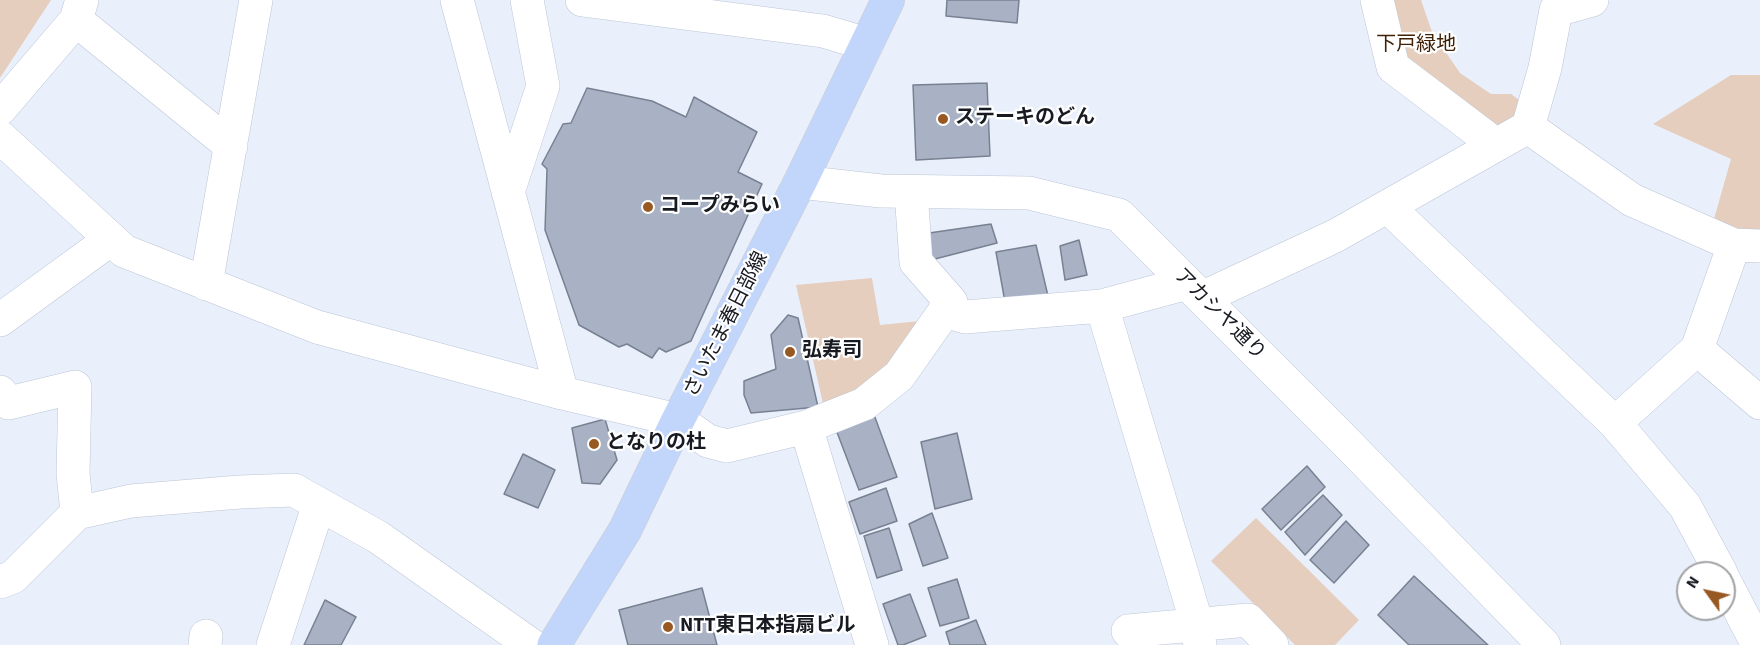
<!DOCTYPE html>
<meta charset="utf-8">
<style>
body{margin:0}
#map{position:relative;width:1760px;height:645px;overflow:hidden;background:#eaf0fb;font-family:"Source Sans 3",sans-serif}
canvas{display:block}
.north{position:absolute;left:1676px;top:561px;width:60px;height:60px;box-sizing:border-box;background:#fff;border:2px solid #a2a3a6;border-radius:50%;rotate:303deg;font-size:16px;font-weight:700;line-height:24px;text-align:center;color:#171a21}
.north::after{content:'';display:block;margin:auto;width:21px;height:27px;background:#985822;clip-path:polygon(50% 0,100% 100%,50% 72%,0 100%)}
</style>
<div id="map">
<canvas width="1760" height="645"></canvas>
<div class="north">N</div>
</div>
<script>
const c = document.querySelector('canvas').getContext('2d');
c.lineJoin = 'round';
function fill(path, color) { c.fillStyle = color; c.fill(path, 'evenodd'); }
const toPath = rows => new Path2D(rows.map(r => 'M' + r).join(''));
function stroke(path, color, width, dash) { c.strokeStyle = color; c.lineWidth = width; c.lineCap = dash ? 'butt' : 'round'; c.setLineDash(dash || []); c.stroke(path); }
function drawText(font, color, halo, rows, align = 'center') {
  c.font = font + ' "Source Sans 3","Noto Sans JP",sans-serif'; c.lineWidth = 4.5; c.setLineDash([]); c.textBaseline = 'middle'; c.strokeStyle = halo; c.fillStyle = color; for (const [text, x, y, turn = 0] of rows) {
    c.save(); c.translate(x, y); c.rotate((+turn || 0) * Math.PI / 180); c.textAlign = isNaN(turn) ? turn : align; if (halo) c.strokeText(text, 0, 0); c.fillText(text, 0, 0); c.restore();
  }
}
fill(toPath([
 [0,0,51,0,0,78],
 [1383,0,1421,0,1432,32,1460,73,1491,94,1511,94,1523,103,1523,123,1497,137,1397,59],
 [1731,75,1760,75,1760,239,1714,219,1731,159,1653,124],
 [872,278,880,325,930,320,892,374,824,408,796,285],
 [1256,518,1359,620,1335,645,1295,645,1211,561]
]), '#e5cebe');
const building = toPath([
 [947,0,1019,0,1017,23,946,16,947,0],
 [987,83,990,156,916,160,913,85,987,83],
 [587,88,652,101,686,117,694,97,757,132,738,172,762,184,691,341,666,352,659,348,652,358,627,344,619,347,579,325,545,230,547,169,542,164,563,124,571,123,587,88],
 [991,224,997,243,931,260,929,233,991,224],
 [1079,240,1087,275,1065,280,1060,246,1079,240],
 [1036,245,1048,296,1005,302,996,252,1036,245],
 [788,315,798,318,818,407,751,413,744,395,744,381,776,369,771,335,788,315],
 [873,412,897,477,859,490,835,427,873,412],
 [605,419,617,460,600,484,582,483,572,428,605,419],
 [957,433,972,499,935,509,921,442,957,433],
 [523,454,555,470,538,508,504,494,523,454],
 [1307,466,1325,487,1281,530,1262,509,1307,466],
 [886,488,897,521,860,534,849,502,886,488],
 [1323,495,1342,515,1305,555,1285,532,1323,495],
 [932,513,948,558,923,566,909,524,932,513],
 [1346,521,1369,545,1334,583,1310,560,1346,521],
 [889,528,902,570,877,578,864,536,889,528],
 [1414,576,1488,645,1409,645,1378,615,1414,576],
 [957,579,969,618,940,626,928,588,957,579],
 [702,588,717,645,628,645,619,610,702,588],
 [910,594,926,636,903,645,898,645,883,604,910,594],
 [325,600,356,617,341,645,304,645,325,600],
 [976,620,986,645,950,645,946,632,976,620]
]);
fill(building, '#a9b2c4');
stroke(building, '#788192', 1.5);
const minor = toPath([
 [457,0,562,393],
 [582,0,823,31,867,44],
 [1377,0,1393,67,1496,145],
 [76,20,231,146],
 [0,109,76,20,82,0],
 [1528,127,1632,200,1734,245,1760,246],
 [0,137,124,251,317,327,562,393,678,420,708,441,727,446,806,427,864,404,899,376,951,302,916,262,911,192],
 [800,182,881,191,1029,193,1119,215,1345,441,1544,645],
 [508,192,543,86,527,0],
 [1388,207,1615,423,1685,506,1721,573],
 [206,284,256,0],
 [1202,298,1335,236,1528,127,1545,68,1556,10,1592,0],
 [1102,306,1197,624,1200,645],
 [944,311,965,317,1102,306,1187,283],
 [0,320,111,239],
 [1697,349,1760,403],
 [0,392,9,403,75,387,73,473,77,513],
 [1615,423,1697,349,1734,245],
 [806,427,872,645],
 [1724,580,1758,645],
 [0,582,13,577,77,513,131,501,240,492,294,490,378,537,531,645],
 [1128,631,1248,620,1272,645],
 [205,645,206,636],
 [273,645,319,504]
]);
const major = toPath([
 [554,645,625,530,678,420,800,182,888,0]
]);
stroke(minor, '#bbc5d7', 34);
stroke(major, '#cccdce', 34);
stroke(minor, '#fff', 33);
stroke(major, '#c2d5fb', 33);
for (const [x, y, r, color] of [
 [943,119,6,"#985822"],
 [648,207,6,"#985822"],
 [790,352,6,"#985822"],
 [594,444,6,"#985822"],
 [668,627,6,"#985822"]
]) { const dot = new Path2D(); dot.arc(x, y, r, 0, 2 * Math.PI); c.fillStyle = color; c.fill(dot); stroke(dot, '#fff', 2); }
drawText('20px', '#402106', '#fff', [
 ["下戸緑地",1416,46]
]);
drawText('bold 20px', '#171a21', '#fff', [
 ["ステーキのどん",955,119],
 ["コープみらい",660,207],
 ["弘寿司",802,352],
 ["となりの杜",606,444],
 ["NTT東日本指扇ビル",680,627]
], 'left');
drawText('20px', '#171a21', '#fff', [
 ["アカシヤ通り",1219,315,45],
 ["さいたま春日部線",727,325,-63]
]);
</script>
